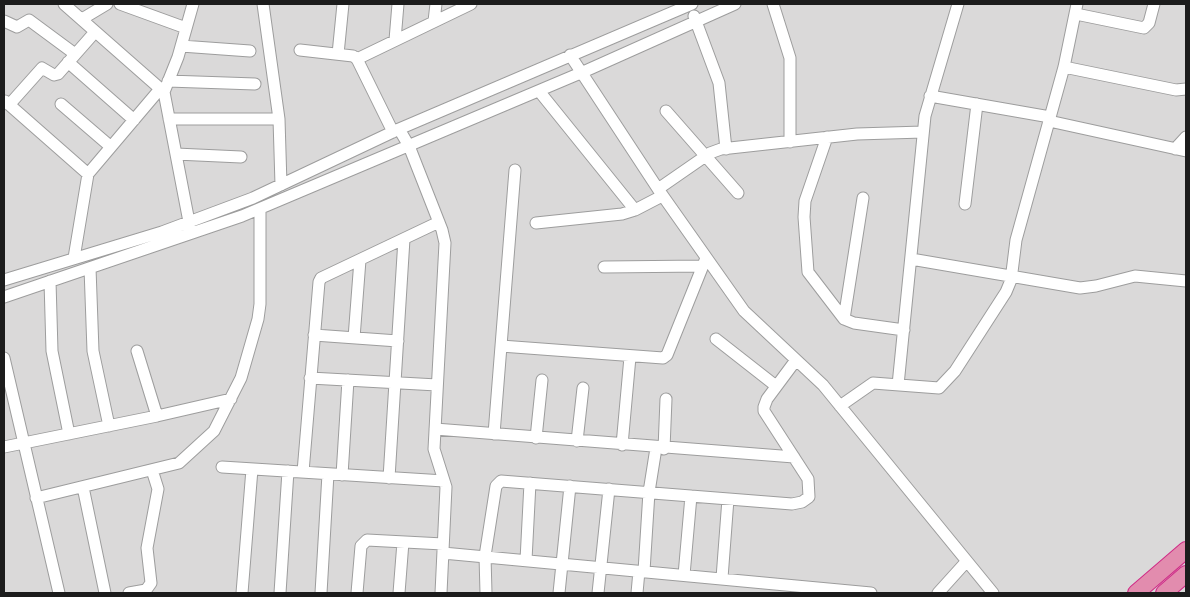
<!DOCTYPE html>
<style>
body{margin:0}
#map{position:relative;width:1190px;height:597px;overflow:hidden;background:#ede7e2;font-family:"Public Sans",sans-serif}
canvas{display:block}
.frame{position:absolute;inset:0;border:5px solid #1c1c1c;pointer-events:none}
</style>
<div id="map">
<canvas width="1190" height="597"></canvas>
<div class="frame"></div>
</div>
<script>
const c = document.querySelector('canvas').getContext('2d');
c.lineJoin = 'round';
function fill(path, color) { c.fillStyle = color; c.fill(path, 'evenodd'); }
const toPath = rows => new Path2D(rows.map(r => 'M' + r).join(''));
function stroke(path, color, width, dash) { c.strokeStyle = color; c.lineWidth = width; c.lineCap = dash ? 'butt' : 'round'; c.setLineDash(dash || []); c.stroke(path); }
fill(toPath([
 [4,4,1186,4,1186,593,4,593]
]), '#dad9d9');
const minor = toPath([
 [64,4,164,92],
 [120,4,186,28],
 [263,4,279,119,281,185],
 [773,4,790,58,790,142],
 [1076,14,1144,28,1149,23,1154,4],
 [694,16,719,83,726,149],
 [82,19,107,4],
 [4,21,17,27,29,20,75,54],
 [434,21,436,4],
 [395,40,398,4],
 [181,46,250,51],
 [300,50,353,56,357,59,393,132],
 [338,54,343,4],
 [570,55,658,189,744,311,823,385,993,593],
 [357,59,471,4],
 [68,62,134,120],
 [1064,67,1176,90,1186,89],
 [168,81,255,84],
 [539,91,635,210],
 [930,96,1050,117],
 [5,101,88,174],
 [61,104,111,147],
 [9,105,42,68,54,75,58,74,95,32],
 [666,111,738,193],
 [169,119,279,119],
 [1049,121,1186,151],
 [399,129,409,146,442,230,445,243,434,449,446,487,441,593],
 [827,137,805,201,804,217,808,272,844,319,854,323,904,330],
 [1175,149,1186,137],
 [176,154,241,157],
 [658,189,710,153,721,149,857,134,923,132],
 [965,204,977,104],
 [536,223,622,214,635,210,662,196],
 [190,227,164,92,178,57,193,4],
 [74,258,88,174,160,89],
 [911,259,1080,288,1096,286,1135,276,1186,281],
 [604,267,703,266],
 [90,268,93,351,109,426],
 [4,280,162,232,253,198,399,129,692,4],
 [50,281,52,351,69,434],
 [4,297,242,216,583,72,735,4],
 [844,319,863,198],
 [314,335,398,341],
 [354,338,360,260],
 [716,339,776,386],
 [501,346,663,358,667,355,706,258],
 [137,351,157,416],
 [4,358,59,593],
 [310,378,437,385],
 [898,385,925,116,958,4],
 [840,406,873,383,939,388,955,371,1006,292,1011,280,1016,240,1064,67,1077,4],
 [435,429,794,457],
 [494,434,515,170],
 [536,438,542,380],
 [577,441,583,388],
 [622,445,630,357],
 [4,447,157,416,231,399],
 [664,449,666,399],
 [222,467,444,481],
 [303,472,319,282,321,278,439,222],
 [342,475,348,380],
 [389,478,404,239],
 [83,487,105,593],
 [36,498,179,463,214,431,241,378,258,319,260,304,260,209],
 [443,553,871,593],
 [526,560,530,483],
 [644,571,649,492,656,448],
 [684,575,691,496],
 [722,578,728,499],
 [129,593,146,590,151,583,147,548,158,489,152,470],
 [242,593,252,469],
 [280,593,288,471],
 [321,593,328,474],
 [357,593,361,546,367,540,443,544],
 [399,593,403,542],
 [486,593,485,556,496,486,501,481,792,504,802,502,809,497,808,479,764,411,764,407,767,399,796,360],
 [559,593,570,486],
 [598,593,609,489],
 [637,593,639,571],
 [938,593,966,562]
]);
const highway = toPath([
 [1136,593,1186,550],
 [1164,593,1186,574]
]);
stroke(minor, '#9d9d9d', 13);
stroke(highway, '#d02a86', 18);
stroke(minor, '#fff', 11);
stroke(highway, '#e28cae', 16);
</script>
